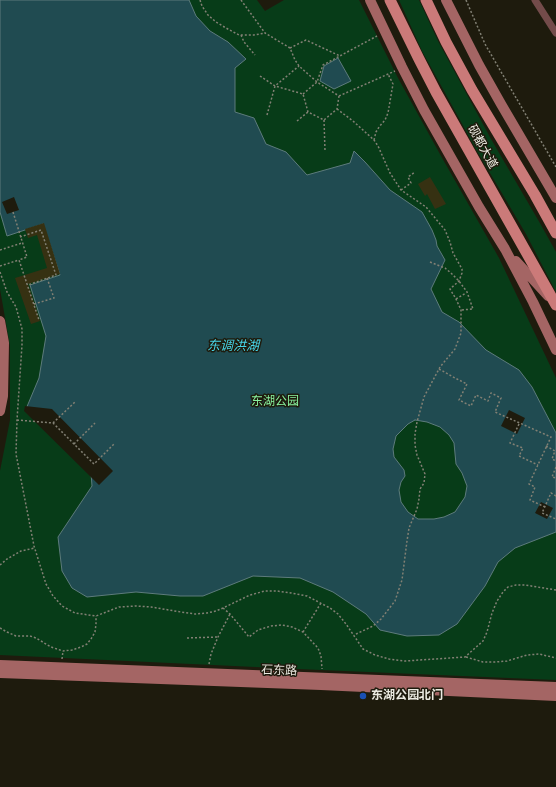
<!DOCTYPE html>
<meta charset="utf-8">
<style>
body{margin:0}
canvas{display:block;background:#1e1b0d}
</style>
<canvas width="556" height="787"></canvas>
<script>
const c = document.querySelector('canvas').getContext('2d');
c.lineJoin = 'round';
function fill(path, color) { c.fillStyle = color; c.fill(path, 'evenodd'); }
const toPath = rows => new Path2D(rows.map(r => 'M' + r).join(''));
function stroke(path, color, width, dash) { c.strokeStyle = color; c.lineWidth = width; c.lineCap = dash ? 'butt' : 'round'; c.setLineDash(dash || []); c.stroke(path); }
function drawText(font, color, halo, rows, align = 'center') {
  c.font = font + ' "DejaVu Sans","Noto Sans SC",sans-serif'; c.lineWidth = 3; c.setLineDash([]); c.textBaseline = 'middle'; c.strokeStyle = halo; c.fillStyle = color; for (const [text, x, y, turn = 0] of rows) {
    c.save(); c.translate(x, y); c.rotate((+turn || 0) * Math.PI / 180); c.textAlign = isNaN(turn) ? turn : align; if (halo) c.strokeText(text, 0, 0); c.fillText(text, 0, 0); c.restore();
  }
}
fill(toPath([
 [0,0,257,0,265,11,284,0,359,0,398,78,441,156,499,258,556,378,556,680,298,669,0,655,0,471,10,420,10,346,0,289],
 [399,0,419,0,438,41,491,139,541,225,556,252,556,292,526,234,477,151,422,51]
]), '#073c18');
const water = toPath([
 [0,0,189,0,196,16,210,31,228,42,246,59,235,68,235,112,254,118,266,144,286,152,307,175,350,163,354,151,365,162,390,190,422,212,432,230,436,240,437,246,445,260,431,289,442,312,459,322,486,350,519,370,532,387,556,433,556,532,515,548,498,562,485,586,457,624,439,635,407,636,380,630,366,614,333,592,300,578,253,576,203,596,180,596,136,592,87,597,72,588,62,571,58,537,92,486,91,473,26,409,39,378,46,336,30,285,60,275,43,224,7,236,0,212,0,0],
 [415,420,427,422,440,427,449,435,454,443,456,464,462,473,467,486,465,497,455,512,444,517,434,519,418,519,408,512,401,502,399,490,401,482,405,476,404,470,394,457,393,449,396,436,408,424,415,420],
 [338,58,351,81,334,89,320,81,324,66,338,58]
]);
fill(water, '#204b51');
stroke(water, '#5d7b7c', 1);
fill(toPath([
 [14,197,19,210,7,214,2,202],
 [25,406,52,409,113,471,99,485,24,411],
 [509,410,525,418,517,434,501,426],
 [541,502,553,508,547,519,535,513]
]), '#1e1b0d');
fill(toPath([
 [430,177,446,204,435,209,427,194,425,196,418,184],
 [44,223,60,274,28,284,40,321,31,324,15,278,47,268,37,235,28,238,25,229]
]), '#363112');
stroke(toPath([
 [200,0,202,6,208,15,216,22,226,28,239,35,254,35,265,33],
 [241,0,265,33,290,48,295,60,299,66,317,82,339,96],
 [466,0,485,44,556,167],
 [241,35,244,42,255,55],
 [290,48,306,40,340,56],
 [260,76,275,86,303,94,308,112,324,120,337,109,339,96],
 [303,94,317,82,323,65,377,36],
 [339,96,395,71],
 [337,109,353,121,374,140,378,146,390,173,401,190,426,207,445,230,450,242,453,253,462,269,462,273,459,281,450,289,456,299,461,310,461,333,455,349,440,367,424,397,417,422,415,434,415,445,417,455,425,474,424,483,420,489,419,499,417,509,409,528,407,541,402,580,395,601,381,619,373,626,354,635],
 [267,115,275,86,299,66],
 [324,120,325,151],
 [297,121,308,112],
 [374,140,376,132,379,127,385,120,388,113,393,84,388,74],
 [401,190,411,183,408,177,415,172],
 [13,212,27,257,19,260,39,320],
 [20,237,41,230,56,275,28,285],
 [0,250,22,243],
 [430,262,445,268,452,274,459,281,467,292,473,309,461,310],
 [0,266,19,260],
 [0,272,7,292,16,307,22,329,22,345,17,420,16,454,34,546,46,584,53,596,62,606,75,613,96,616,119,607,135,606,151,607,181,612,195,614,207,613,216,611,223,608,250,595,265,591,277,591,291,593,307,596,330,608,338,614,346,624,363,649,375,655,389,659,405,661,465,657,483,641,487,632,492,613,497,601,503,592,508,587,516,585,525,585,556,590],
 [456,299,466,293],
 [34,304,54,298,47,278],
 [439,369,455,378,467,384,459,400,471,406,476,395,488,401,491,393,501,398,495,412,551,437,529,484,535,487,530,500,545,507],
 [17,420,53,423,94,464,115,443],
 [53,423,75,402],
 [519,424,510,443,523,448,519,456,538,465],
 [74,444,95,423],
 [546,446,555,451,552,459,556,461],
 [556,467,552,477,556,478],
 [556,496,551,493,542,513,556,519],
 [0,565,7,559,21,551,35,548],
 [223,608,230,614,249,637,258,630,271,626,282,625,292,627,303,632,318,648,321,656,322,669],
 [0,628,7,632,16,636,30,636,36,638,51,647,63,651,72,650,81,647,87,644,91,639,95,632,96,624,96,616],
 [303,632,321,603],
 [187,638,218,637],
 [466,657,483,662,495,662,507,661,527,655,539,654,556,658],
 [62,659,63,651],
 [209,664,211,654,218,637,230,614]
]), '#828074', 1.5, [2, 2]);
stroke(toPath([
 [535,0,556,33]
]), '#734b4a', 7);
stroke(toPath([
 [370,0,402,67,424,110,479,207,505,249,533,302,556,350],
 [446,0,479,65,501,104,556,198],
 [516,261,548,296],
 [0,321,4,343,3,396,0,411],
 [0,665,556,687],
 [0,673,321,685,556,696]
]), '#a46564', 10);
stroke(toPath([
 [390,0,419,59,436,92,556,305],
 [426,0,446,42,472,90,535,195,556,233]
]), '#cb7a79', 11);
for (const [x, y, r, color] of [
 [363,696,4,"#1a4fb4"]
]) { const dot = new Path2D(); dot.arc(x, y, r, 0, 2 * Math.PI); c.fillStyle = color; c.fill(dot); stroke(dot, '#1e1b0d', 1.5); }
drawText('12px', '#ebeae1', '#1e1b0d', [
 ["砚都大道",482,147,61],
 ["石东路",279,671,2]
]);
drawText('12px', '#89f29f', '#1e1b0d', [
 ["东湖公园",275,402]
]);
drawText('bold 12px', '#ebeae1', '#1e1b0d', [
 ["东湖公园北门",371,696]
], 'left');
drawText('italic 13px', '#47d5e8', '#1e1b0d', [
 ["东调洪湖",233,347]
]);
</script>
